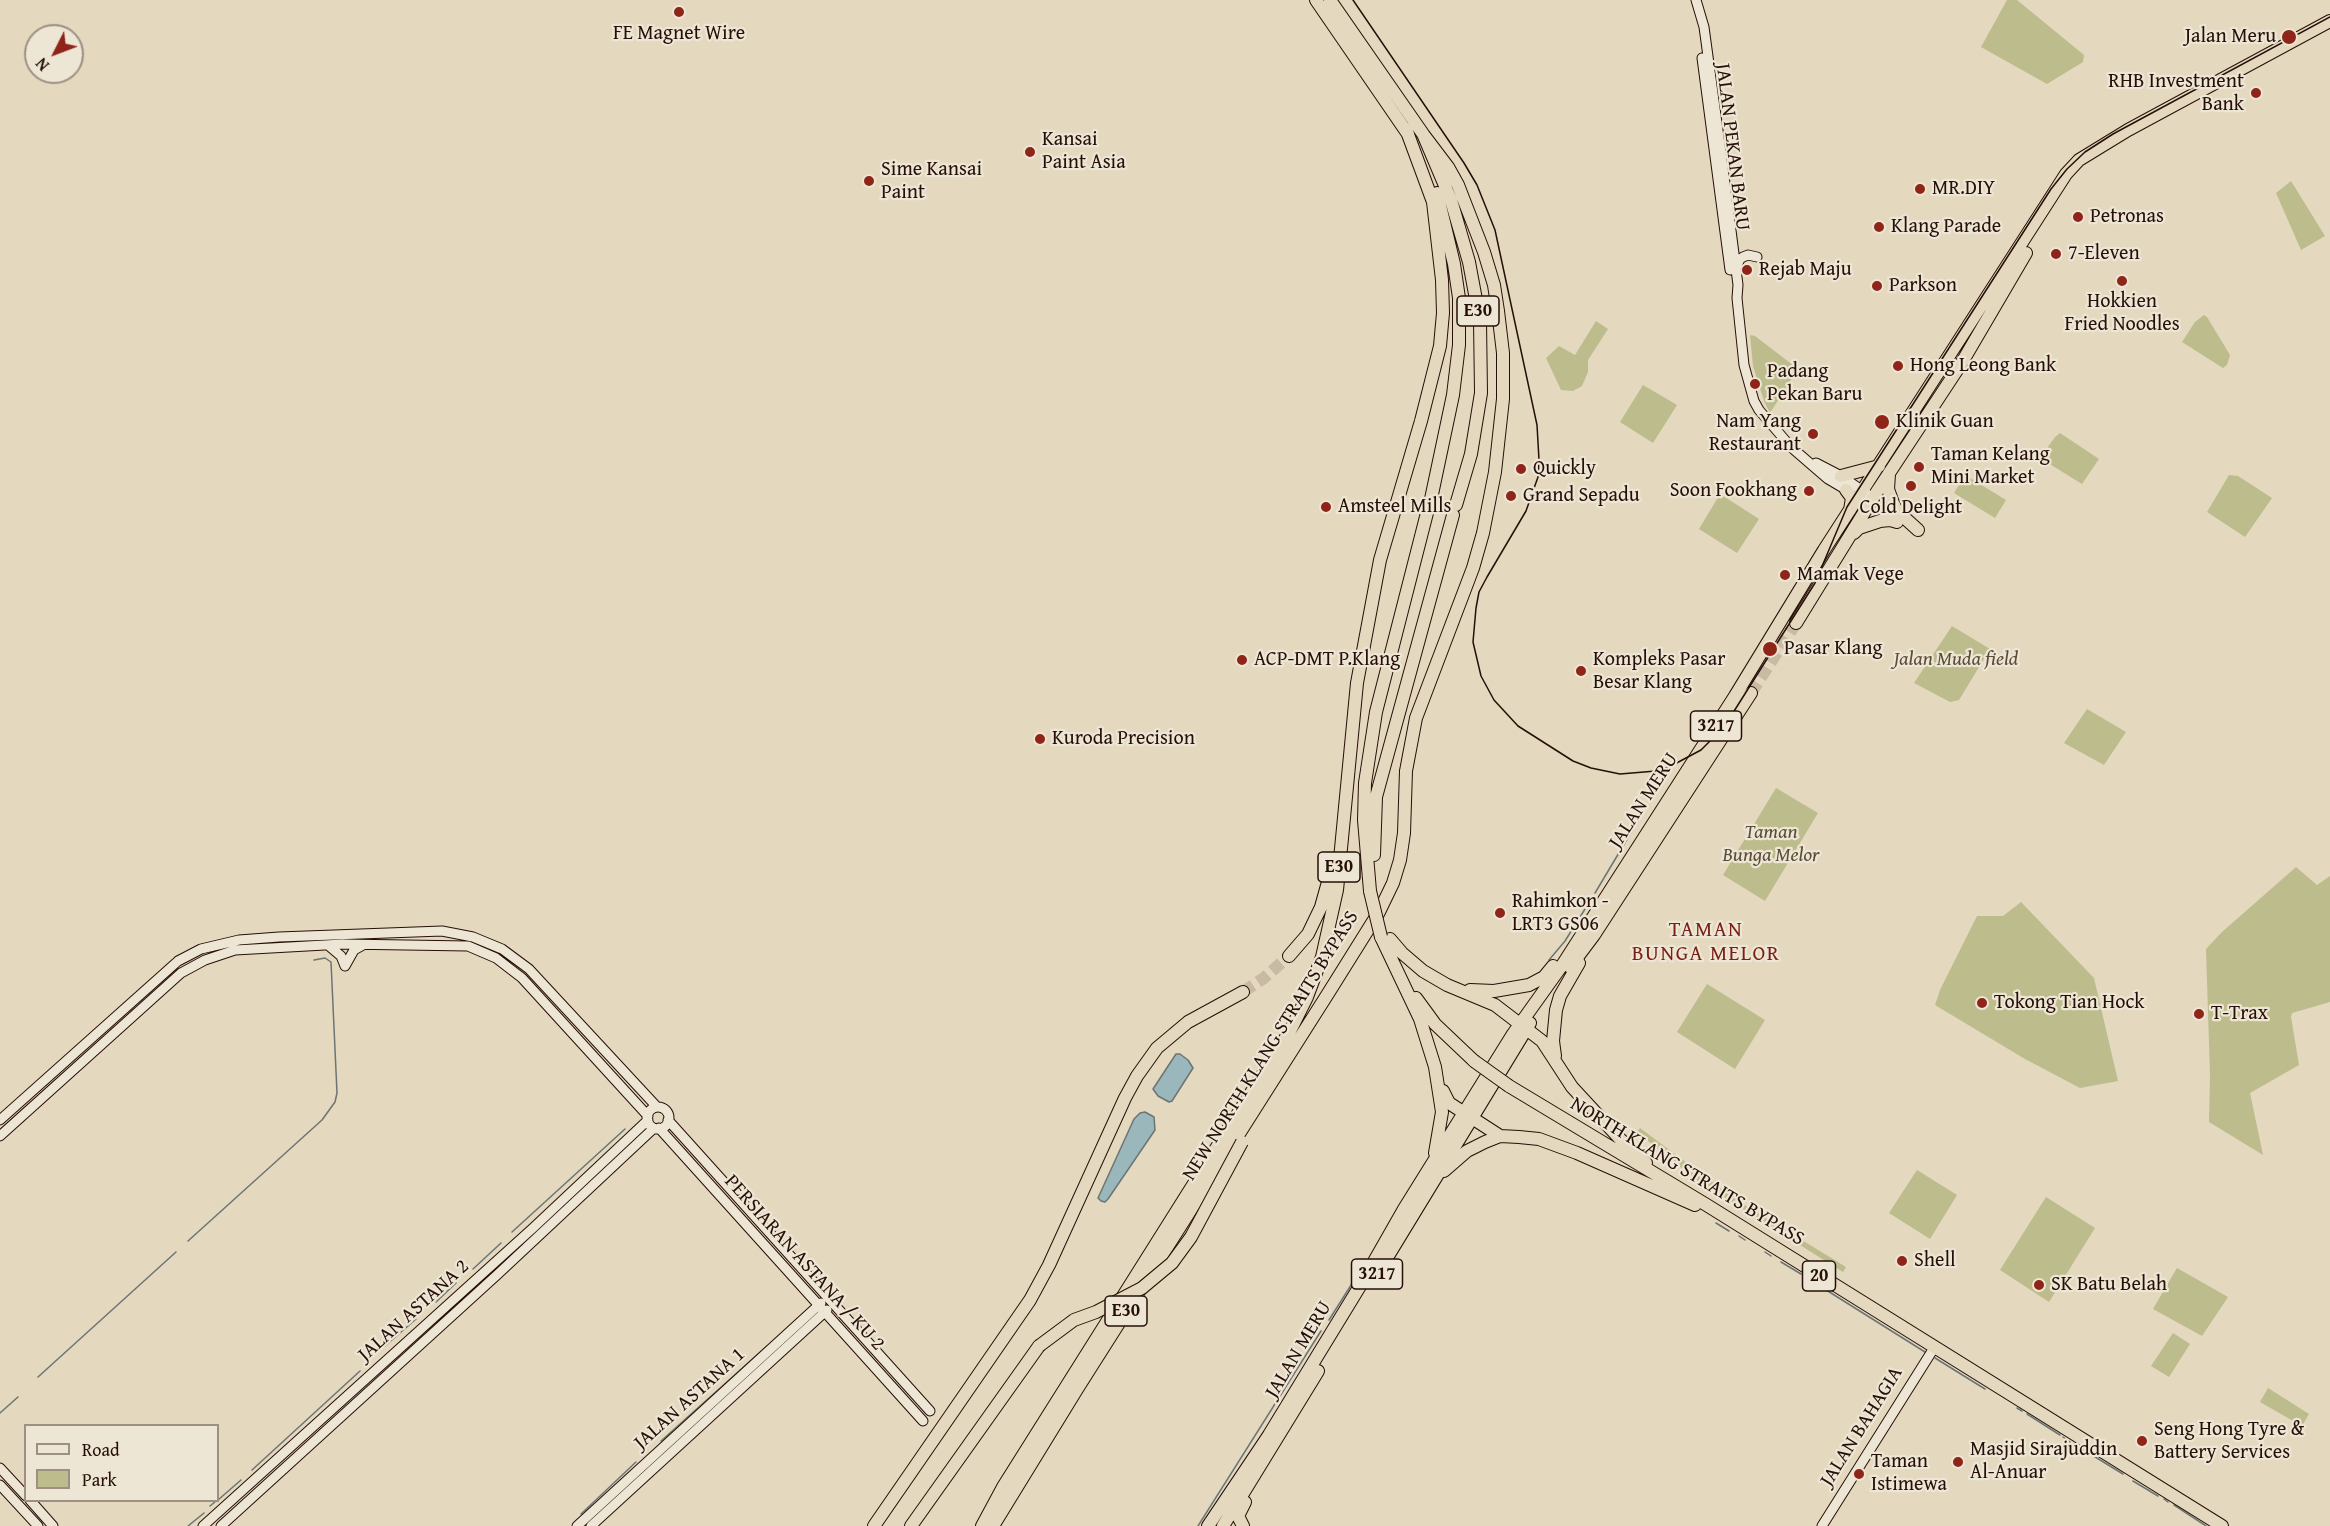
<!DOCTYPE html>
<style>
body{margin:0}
#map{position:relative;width:2330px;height:1526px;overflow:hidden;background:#e4d8bf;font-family:"Gentium Book Plus",serif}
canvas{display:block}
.legend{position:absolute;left:24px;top:1424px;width:195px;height:78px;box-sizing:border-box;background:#ede6d5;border:2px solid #9d9083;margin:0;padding:8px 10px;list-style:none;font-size:18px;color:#260f07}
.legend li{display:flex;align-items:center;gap:12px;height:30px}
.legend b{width:30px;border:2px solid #9d9083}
.north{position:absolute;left:24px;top:24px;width:60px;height:60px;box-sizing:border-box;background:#ede6d5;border:2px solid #9d9083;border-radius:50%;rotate:228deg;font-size:16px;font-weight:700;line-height:24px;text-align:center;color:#260f07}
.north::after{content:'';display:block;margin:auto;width:21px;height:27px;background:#8f2418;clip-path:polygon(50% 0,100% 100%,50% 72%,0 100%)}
</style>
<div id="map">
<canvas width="2330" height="1526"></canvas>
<ul class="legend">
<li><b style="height:8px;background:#ede6d5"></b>Road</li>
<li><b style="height:16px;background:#bcbc8c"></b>Park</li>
</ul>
<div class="north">N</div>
</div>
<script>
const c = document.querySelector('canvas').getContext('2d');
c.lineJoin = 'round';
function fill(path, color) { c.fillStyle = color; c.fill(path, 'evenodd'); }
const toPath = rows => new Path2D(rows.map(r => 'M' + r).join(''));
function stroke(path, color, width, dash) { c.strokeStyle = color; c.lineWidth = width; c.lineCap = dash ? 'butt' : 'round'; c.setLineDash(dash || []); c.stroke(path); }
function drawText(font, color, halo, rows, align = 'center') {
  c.font = font + ' "Gentium Book Plus",serif'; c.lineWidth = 4.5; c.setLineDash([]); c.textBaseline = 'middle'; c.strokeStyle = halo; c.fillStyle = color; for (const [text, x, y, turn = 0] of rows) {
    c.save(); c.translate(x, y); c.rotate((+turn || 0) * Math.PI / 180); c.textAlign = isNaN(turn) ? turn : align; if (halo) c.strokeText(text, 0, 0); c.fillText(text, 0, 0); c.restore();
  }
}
fill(toPath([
 [2007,0,2017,0,2084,55,2083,62,2047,84,1981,47],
 [2291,181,2325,236,2301,250,2276,193],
 [2204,315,2207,317,2230,355,2227,365,2223,368,2182,342,2195,322],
 [1596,321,1608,329,1588,360,1588,372,1582,386,1573,391,1561,390,1546,358,1559,346,1575,355],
 [1750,335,1755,336,1798,369,1770,413,1764,401,1753,366],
 [1643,385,1677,405,1653,443,1620,422],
 [2060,433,2099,459,2082,484,2040,458,2055,437],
 [1965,475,2006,500,1995,518,1954,493],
 [2229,475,2238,476,2272,498,2245,537,2207,512],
 [1720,494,1759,519,1737,553,1699,529],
 [1952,626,1990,649,1959,700,1950,702,1914,683],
 [2087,709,2126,732,2104,765,2064,743],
 [1776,788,1818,813,1765,901,1723,875],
 [2296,867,2317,885,2330,876,2330,1002,2292,1013,2291,1017,2299,1065,2250,1093,2263,1155,2209,1122,2210,1075,2206,949,2222,932],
 [2021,902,2094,978,2118,1081,2080,1088,2025,1059,1935,1005,1940,990,1977,916,2003,916],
 [1707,984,1765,1020,1735,1069,1677,1032],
 [1640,1128,1738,1201,1846,1267,1843,1272,1698,1181,1637,1132],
 [1917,1170,1957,1195,1930,1239,1889,1213],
 [2046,1197,2095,1228,2049,1302,2000,1270],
 [2177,1268,2228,1297,2202,1336,2153,1309],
 [2173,1333,2190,1344,2169,1377,2151,1366],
 [2268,1388,2309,1414,2302,1426,2260,1402]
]), '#bcbc8c');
const water = toPath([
 [1176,1054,1180,1054,1188,1060,1193,1068,1172,1101,1169,1102,1158,1096,1153,1089,1176,1054],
 [1145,1112,1154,1117,1155,1130,1108,1199,1105,1202,1101,1201,1098,1198,1134,1119,1140,1113,1145,1112]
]);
fill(water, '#9ab7bc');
stroke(water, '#6c7474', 1.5);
stroke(toPath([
 [1595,893,1638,821],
 [1549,960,1565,941,1585,909],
 [1716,1223,1729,1231],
 [512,1232,625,1129],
 [1739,1236,1745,1240],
 [188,1241,322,1120,335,1102,337,1093,331,962,325,958,314,960],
 [1765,1252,1771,1256],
 [1781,1262,1801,1274],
 [473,1269,501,1243],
 [1805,1277,1814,1284],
 [1823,1288,1925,1352],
 [436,1302,456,1283],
 [1329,1320,1353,1282],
 [385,1346,416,1319],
 [1935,1358,1985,1389],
 [38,1377,176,1252],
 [2017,1408,2022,1411],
 [0,1413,18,1397],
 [2027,1414,2060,1435],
 [2063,1437,2070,1442],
 [661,1441,767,1346],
 [2074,1444,2123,1474],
 [252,1470,360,1371],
 [2133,1481,2158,1496],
 [2164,1499,2168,1502],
 [218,1500,241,1480],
 [2174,1505,2206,1526],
 [210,1506,216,1501],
 [581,1514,636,1462],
 [188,1526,204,1513],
 [1198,1526,1321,1331]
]), '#6c7474', 1.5);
stroke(toPath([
 [1751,693,1796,623],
 [1243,992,1264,978,1289,956]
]), '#c8baa3', 12, [12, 6]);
const secondary = toPath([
 [1696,0,1704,27,1721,152,1738,285,1737,298,1744,365,1754,401,1759,410,1791,447,1828,479,1850,492],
 [1702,58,1730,270],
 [1736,268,1740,259,1743,257,1748,255,1757,257],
 [1816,463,1841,476,1873,498],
 [328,945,341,956,345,966],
 [345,966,354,950,363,945],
 '647 1118a11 11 0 1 1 22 0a11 11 0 1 1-22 0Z',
 [0,1120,178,961,201,949,239,940,279,937,442,931,473,937,502,949,529,969,657,1107],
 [668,1120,930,1411],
 [659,1128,923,1421],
 [0,1136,181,973,205,960,235,950,343,944,468,946,496,958,522,978,648,1116],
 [0,1468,26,1496],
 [0,1485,38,1526],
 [30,1500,53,1526],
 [203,1526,533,1228,648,1120],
 [221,1526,498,1274,654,1128],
 [577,1526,821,1303],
 [591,1526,827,1310],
 [1822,1526,1934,1348]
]);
const highway = toPath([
 [1316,0,1408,134],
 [1330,0,1423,134,1451,200,1469,262,1480,321,1481,393,1471,454,1456,505],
 [1889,474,1888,489,1893,503,1897,511,1918,530],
 [1841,476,1879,466],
 [1846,490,1852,498,1850,510],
 [1431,499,1453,395,1459,345,1459,298,1454,264,1437,193],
 [1854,533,1859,528,1880,521,1890,520,1897,522],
 [1796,623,1878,490,1961,364,2026,253],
 [1374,855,1376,797,1453,515],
 [1370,891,1364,820,1365,783,1376,712,1428,509],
 [1381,937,1420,1019,1435,1067,1442,1112,1435,1153],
 [1390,939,1402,953,1423,971,1447,985,1495,1005,1542,1041,1572,1087,1621,1140,1646,1163],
 [1289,956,1308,934,1321,907,1333,864],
 [1570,967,1594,935,1751,693],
 [1470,990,1494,991,1529,985,1544,977,1553,966],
 [1416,998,1435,1024,1474,1061],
 [1555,1056,1553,1041,1556,1010,1560,996,1579,963],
 [1509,1086,1705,1204,2222,1526],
 [1443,1091,1449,1103,1500,1136],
 [1444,1171,1467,1151,1485,1142,1500,1136,1519,1137,1539,1139,1577,1153,1695,1205],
 [1374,1279,1530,1023],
 [874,1526,1030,1300,1049,1265,1125,1098,1137,1076,1157,1048,1188,1022,1243,992],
 [911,1526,1039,1346],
 [982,1526,1003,1487,1290,1031,1307,997,1322,957,1337,890,1357,683,1380,560,1421,421,1440,346,1443,313,1442,280,1433,202,1406,129],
 [993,1526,1077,1389,1329,992,1379,912,1393,883,1400,860,1404,833,1406,771,1416,718,1473,568,1483,533,1495,472,1503,399,1503,353,1498,311,1494,285,1484,252,1458,185,1448,167,1423,134],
 [1208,1526,1269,1435,1363,1281,1404,1209,1513,1034,1563,964,1735,696,1824,550,2066,174,2079,160,2128,130,2330,21],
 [1223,1526,1318,1371],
 [1243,1526,1238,1516,1245,1502]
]);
stroke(secondary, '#260f07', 11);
stroke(highway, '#260f07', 14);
stroke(secondary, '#ede6d5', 9);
stroke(highway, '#e4d8bf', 12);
stroke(toPath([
 [1353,0,1464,163,1477,185,1495,230,1537,425,1539,460,1538,477,1526,511,1487,577,1479,592,1476,608,1473,642,1481,676,1494,700,1518,726,1573,761,1591,768,1620,774,1656,771,1671,766,1701,750,1724,727,1815,583,1847,507,2051,189,2067,169,2085,152,2113,134,2330,17]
]), '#260f07', 1.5);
const highwayBridge = toPath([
 [1370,891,1381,937],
 [1474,1061,1509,1086],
 [1039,1346,1074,1320,1096,1312,1142,1288,1172,1263,1191,1237,1242,1142]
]);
stroke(highwayBridge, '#260f07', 14, []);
stroke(highwayBridge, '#e4d8bf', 12);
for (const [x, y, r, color] of [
 [679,12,6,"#8f2418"],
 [2289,37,8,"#8f2418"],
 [2256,93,6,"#8f2418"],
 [1030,152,6,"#8f2418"],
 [869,181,6,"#8f2418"],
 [1920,189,6,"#8f2418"],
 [2078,217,6,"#8f2418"],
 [1879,227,6,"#8f2418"],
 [2056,254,6,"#8f2418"],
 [1747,270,6,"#8f2418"],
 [2122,281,6,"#8f2418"],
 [1877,286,6,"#8f2418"],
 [1898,366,6,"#8f2418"],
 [1755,384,6,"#8f2418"],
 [1882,422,8,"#8f2418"],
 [1813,434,6,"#8f2418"],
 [1919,467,6,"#8f2418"],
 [1521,469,6,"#8f2418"],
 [1911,486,6,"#8f2418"],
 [1809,491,6,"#8f2418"],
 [1511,496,6,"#8f2418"],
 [1326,507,6,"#8f2418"],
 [1785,575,6,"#8f2418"],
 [1770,649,8,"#8f2418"],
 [1242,660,6,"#8f2418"],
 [1581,671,6,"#8f2418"],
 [1040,739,6,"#8f2418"],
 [1500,913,6,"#8f2418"],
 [1982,1003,6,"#8f2418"],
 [2199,1014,6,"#8f2418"],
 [1902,1261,6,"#8f2418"],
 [2039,1285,6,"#8f2418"],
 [2142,1441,6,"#8f2418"],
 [1958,1462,6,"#8f2418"],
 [1859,1474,6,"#8f2418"]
]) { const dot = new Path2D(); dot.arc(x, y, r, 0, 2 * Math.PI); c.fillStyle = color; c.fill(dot); stroke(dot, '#ede6d5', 2); }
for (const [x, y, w] of [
 [1478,311,42],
 [1716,726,51],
 [1339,867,42],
 [1377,1274,51],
 [1819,1276,33],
 [1126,1311,42]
]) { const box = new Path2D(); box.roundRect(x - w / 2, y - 15, w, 30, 4.5); c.fillStyle = '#ede6d5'; c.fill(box); stroke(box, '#260f07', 1.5); }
drawText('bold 18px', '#260f07', null, [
 ["E30",1478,311],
 ["3217",1716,726],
 ["E30",1339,867],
 ["3217",1377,1274],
 ["20",1819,1276],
 ["E30",1126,1311]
]);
drawText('20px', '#260f07', '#ede6d5', [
 ["FE Magnet Wire",679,34,"center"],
 ["Jalan Meru",2276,37,"right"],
 ["RHB Investment",2244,82,"right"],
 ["Bank",2244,105,"right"],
 ["Kansai",1042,140],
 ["Paint Asia",1042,163],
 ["Sime Kansai",881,170],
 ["Paint",881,193],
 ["MR.DIY",1932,189],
 ["Petronas",2090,217],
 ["Klang Parade",1891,227],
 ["7-Eleven",2068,254],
 ["Rejab Maju",1759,270],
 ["Parkson",1889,286],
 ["Hokkien",2122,302,"center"],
 ["Fried Noodles",2122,325,"center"],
 ["Hong Leong Bank",1910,366],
 ["Padang",1767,372],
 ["Pekan Baru",1767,395],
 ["Nam Yang",1801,422,"right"],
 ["Restaurant",1801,445,"right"],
 ["Klinik Guan",1896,422],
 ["Taman Kelang",1931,455],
 ["Mini Market",1931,478],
 ["Quickly",1533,469],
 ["Soon Fookhang",1797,491,"right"],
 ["Grand Sepadu",1523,496],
 ["Amsteel Mills",1338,507],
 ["Cold Delight",1911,508,"center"],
 ["Mamak Vege",1797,575],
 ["Pasar Klang",1784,649],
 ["ACP-DMT P.Klang",1254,660],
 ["Kompleks Pasar",1593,660],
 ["Besar Klang",1593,683],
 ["Kuroda Precision",1052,739],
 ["Rahimkon -",1512,902],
 ["LRT3 GS06",1512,925],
 ["Tokong Tian Hock",1994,1003],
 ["T-Trax",2211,1014],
 ["Shell",1914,1261],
 ["SK Batu Belah",2051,1285],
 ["Seng Hong Tyre &",2154,1430],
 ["Battery Services",2154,1453],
 ["Masjid Sirajuddin",1970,1450],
 ["Al-Anuar",1970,1473],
 ["Taman",1871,1462],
 ["Istimewa",1871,1485]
], 'left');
drawText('20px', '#260f07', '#ede6d5', [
 ["JALAN PEKAN BARU",1732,147,83],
 ["JALAN MERU",1644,801,-57],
 ["NEW NORTH KLANG STRAITS BYPASS",1271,1046,-58],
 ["NORTH KLANG STRAITS BYPASS",1687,1172,31],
 ["PERSIARAN ASTANA / KU 2",804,1263,48],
 ["JALAN ASTANA 2",414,1311,-42],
 ["JALAN MERU",1299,1350,-59],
 ["JALAN ASTANA 1",690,1399,-42],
 ["JALAN BAHAGIA",1862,1427,-58]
]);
drawText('italic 20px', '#5a4c36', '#ede6d5', [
 ["Jalan Muda field",1956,660],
 ["Taman",1771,833],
 ["Bunga Melor",1771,856]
]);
c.letterSpacing = '1.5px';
drawText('21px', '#7a1f14', '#ede6d5', [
 ["TAMAN",1706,931],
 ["BUNGA MELOR",1706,955]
]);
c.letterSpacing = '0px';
</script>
